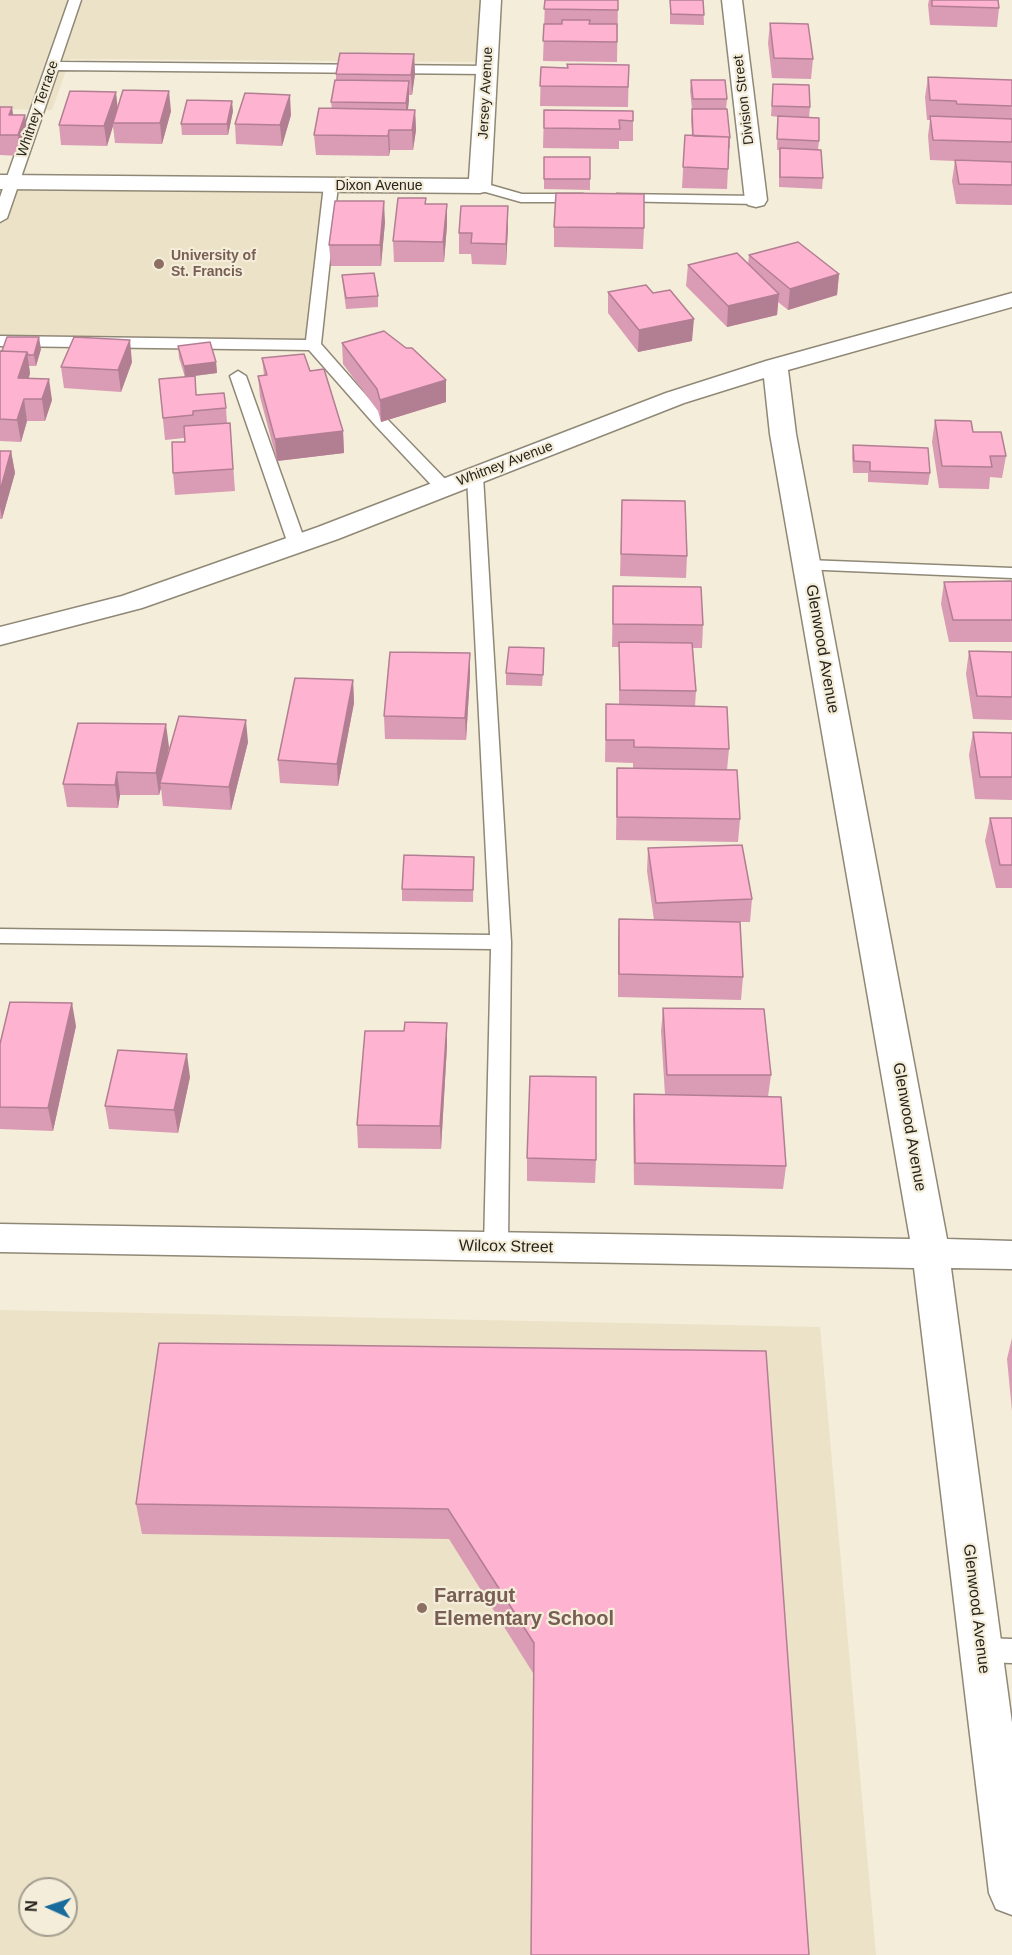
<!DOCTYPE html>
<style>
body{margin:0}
#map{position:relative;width:1012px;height:1955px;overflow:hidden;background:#f4edd9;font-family:Helvetica,sans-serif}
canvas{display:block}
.north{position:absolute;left:18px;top:1877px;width:60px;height:60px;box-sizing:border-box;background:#f4edd9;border:2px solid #a29d8e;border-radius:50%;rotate:273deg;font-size:16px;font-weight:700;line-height:24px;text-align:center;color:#27241d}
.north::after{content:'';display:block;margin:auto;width:21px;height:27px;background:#196b9c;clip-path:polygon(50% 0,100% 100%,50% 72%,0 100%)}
</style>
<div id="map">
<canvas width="1012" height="1955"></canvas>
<div class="north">N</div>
</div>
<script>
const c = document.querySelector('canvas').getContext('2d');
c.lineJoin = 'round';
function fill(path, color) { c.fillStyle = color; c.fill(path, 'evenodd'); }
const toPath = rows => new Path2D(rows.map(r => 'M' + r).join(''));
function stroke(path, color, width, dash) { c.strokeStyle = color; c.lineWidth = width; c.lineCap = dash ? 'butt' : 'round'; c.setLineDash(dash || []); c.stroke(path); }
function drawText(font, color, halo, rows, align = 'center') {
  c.font = font + ' Helvetica,sans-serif'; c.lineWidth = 4.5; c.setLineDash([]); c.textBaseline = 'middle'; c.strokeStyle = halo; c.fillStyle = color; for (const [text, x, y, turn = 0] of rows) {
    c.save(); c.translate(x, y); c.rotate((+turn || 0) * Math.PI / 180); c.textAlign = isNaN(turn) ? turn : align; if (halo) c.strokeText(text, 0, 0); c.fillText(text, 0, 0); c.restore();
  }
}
fill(toPath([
 [0,0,483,0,480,62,70,59,52,110,0,109],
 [0,185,327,188,308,344,0,339],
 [0,1310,820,1327,876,1955,0,1955],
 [30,1889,66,1889,66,1925,30,1925]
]), '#ece2c8');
const service = toPath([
 [69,0,81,0,60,62,488,66,495,70,488,74,58,70,7,218,0,222,0,197,69,0],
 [331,181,338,185,321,344,387,419,450,484,452,488,450,492,438,492,375,425,309,350,0,346,0,336,306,340,324,185,331,181],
 [480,182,522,194,583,194,590,198,583,202,521,202,475,189,473,186,475,183,480,182],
 [617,194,756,196,763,200,756,204,612,201,610,198,617,194],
 [238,371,246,376,306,544,303,548,297,549,291,548,288,544,230,376,238,371],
 [475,471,483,476,511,942,508,1247,504,1253,496,1256,488,1253,484,1247,491,949,0,943,0,929,490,935,467,476,475,471],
 [807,560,1012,568,1012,578,801,569,798,565,801,561,807,560],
 [982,1638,1012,1639,1012,1663,982,1662,973,1659,969,1650,973,1641,982,1638]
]);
const minor = toPath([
 [481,0,501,0,491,186,488,191,480,193,0,189,0,175,469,179,481,0],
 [722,0,742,0,767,200,764,205,756,207,748,205,745,200,722,0],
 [1012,293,1012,307,788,370,796,434,947,1239,1012,1241,1012,1269,951,1268,1012,1723,1012,1915,996,1909,989,1893,914,1268,0,1252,0,1224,910,1239,770,434,764,378,684,403,338,539,142,608,0,645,0,627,122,596,318,527,666,393,766,361,1012,293]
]);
stroke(service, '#8f8876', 3);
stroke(minor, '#8f8876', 3);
fill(service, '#fff');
fill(minor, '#fff');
fill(toPath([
 [545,0,618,0,617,62,543,61],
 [670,0,703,0,704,25,670,24],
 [929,0,998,0,999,8,997,27,930,25,928,5],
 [770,23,813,59,811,79,772,78,768,43],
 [414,54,415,74,412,95,409,95,408,110,415,110,416,130,413,150,390,150,389,156,316,155,314,135,332,109,331,102,336,80,336,74],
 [629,65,628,107,540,106,541,67,567,68],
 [928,77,1012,80,1012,205,956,204,952,181,955,161,930,160,928,136,930,120,927,120,925,97],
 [691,80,727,99,726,109,730,138,730,149,729,148,727,189,682,188,685,135,692,135,691,120,692,109,690,90],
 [773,84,810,107,809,118,819,141,818,149,823,178,822,189,779,187,779,150,777,150,778,117,771,116],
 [0,107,13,115,28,135,21,156,0,155],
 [118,107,171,111,162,144,115,143,113,126,107,146,61,145,59,125],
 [544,110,633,121,633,141,619,141,619,149,543,148],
 [233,111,228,135,182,135,181,124],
 [291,115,282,146,236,144,235,124],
 [544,157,590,157,590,190,544,189],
 [426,198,426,204,447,204,447,225,444,262,394,262,393,241],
 [385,222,381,266,331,266,329,245],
 [508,227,506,265,472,264,471,254,459,254,459,233],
 [554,227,644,228,643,249,554,247],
 [749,255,839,274,837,295,788,310,778,302,777,315,727,327,686,286,688,265,748,264],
 [342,275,378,296,378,307,346,309,343,286],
 [608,292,692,341,638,352,608,313],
 [342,343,446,380,446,402,381,422,378,411,343,364],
 [178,346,216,362,217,373,187,377,196,395,226,408,227,423,230,423,235,491,175,495,173,473,185,442,184,438,165,440,159,379,185,377,179,358],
 [41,349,36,366,29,366,30,373,29,378,52,400,45,421,27,421,21,442,0,441,0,351],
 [262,358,310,371,343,431,344,453,277,461,260,397,258,376,264,375],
 [132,362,121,392,64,388,61,367],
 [935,420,973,432,1006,456,1002,478,990,477,989,489,939,488,932,442],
 [853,445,930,473,928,485,868,482,868,473,853,473,852,456],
 [0,451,11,451,15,473,2,519,0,519],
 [622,500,687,556,686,578,620,576],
 [1012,581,1012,642,949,642,941,604,944,582],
 [613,586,703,625,702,648,693,648,696,691,695,706,729,749,727,770,740,819,738,842,616,840,617,768,633,768,633,763,605,762,606,704,619,705,619,647,612,647],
 [969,651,1012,652,1012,720,973,719,966,674],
 [470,653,470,676,466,740,385,739,384,716],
 [544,660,542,686,506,685,506,673],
 [353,680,354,703,338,786,280,783,278,760],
 [973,732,1012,733,1012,800,975,799,969,755],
 [248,742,231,810,163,806,161,788,159,795,120,795,118,808,67,807,63,784,169,747,166,763],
 [990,818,1012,818,1012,888,996,888,985,841],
 [648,848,752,899,750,922,740,922,743,977,741,1000,618,997,618,942,619,919,654,920,647,871],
 [474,857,473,902,402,901,402,889],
 [663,1008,771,1075,768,1097,786,1166,783,1189,634,1185,633,1117,634,1094,665,1095,661,1031],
 [447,1023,447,1046,441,1149,358,1148,357,1125,404,1031],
 [76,1026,53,1131,0,1129,0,1044],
 [190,1077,178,1133,109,1129,105,1106],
 [527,1158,596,1160,595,1183,527,1181],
 [1012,1338,1012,1411,1007,1359],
 [766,1351,533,1673,449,1539,142,1534,136,1504]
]), '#da9bb4');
fill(toPath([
 [414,54,415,74,412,95,411,75],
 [409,81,409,101,406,123,406,103],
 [169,91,171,111,162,144,160,123],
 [116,92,118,111,113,123,113,126,107,146,104,126],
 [290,95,291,115,282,146,280,125],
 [232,101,233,111,228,135,227,124],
 [12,107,15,127,9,115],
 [415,110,416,130,413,150,412,130],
 [25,115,28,135,21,156,18,135],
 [389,130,390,150,389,156,388,136],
 [384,201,385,222,381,266,380,245],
 [447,204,447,225,444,262,443,242],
 [508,206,508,227,506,265,506,244],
 [839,274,837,295,788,310,790,289],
 [779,294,777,315,727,327,728,306],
 [694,319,692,341,638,352,639,330],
 [39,337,41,349,36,366,34,355],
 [130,340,132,362,121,392,118,370],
 [27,352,30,373,22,399,18,378],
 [216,362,217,373,185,377,184,366],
 [49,379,52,400,45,421,42,399],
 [446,380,446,402,381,422,380,400],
 [24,399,27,421,21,442,17,420],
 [343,431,344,453,277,461,275,439],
 [11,451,15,473,2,519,0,507,0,491],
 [470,653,470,676,466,740,465,718],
 [353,680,354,703,338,786,337,764],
 [246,720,248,742,231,810,229,787],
 [166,724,169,747,162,783,160,783,161,788,159,795,156,773],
 [117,772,120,795,118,808,115,785],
 [72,1003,76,1026,53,1131,48,1108],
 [447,1023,447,1046,441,1149,440,1126],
 [187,1054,190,1077,178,1133,174,1110]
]), '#b27e92');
const building = toPath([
 [545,0,618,0,618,10,544,9,545,0],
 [670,0,703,0,704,15,671,14,670,0],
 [932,0,998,0,999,8,932,6,932,0],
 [562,20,590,20,589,24,617,24,617,42,543,41,544,24,562,24,562,20],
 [770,23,808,24,813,59,774,58,770,23],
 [340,53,414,54,411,75,336,74,340,53],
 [567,64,629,65,628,87,540,86,541,67,568,68,567,64],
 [928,77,1012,80,1012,106,957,104,956,101,930,100,928,77],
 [335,80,409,81,406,103,331,102,335,80],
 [691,80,725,80,727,99,693,99,691,80],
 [773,84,809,85,810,107,772,106,773,84],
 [123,90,169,91,160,123,113,123,123,90],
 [70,91,116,92,104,126,59,125,70,91],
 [245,93,290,95,280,125,235,124,245,93],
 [187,100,232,101,227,124,181,124,187,100],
 [0,107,12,107,9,115,25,115,18,135,0,135,0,107],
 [319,108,415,110,412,130,389,130,388,136,314,135,319,108],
 [692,109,727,109,730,138,729,138,729,137,693,136,692,109],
 [544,110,633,111,633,121,619,120,620,129,544,128,544,110],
 [778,116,819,118,819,141,777,139,778,116],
 [930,116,1012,119,1012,142,933,140,930,116],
 [685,135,729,137,728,169,683,167,685,135],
 [780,148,821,150,823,178,780,177,780,148],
 [544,157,590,157,590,179,544,179,544,157],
 [955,160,1012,162,1012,185,959,184,955,160],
 [556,193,644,194,644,228,554,227,556,193],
 [398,198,426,198,425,204,447,204,443,242,393,241,398,198],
 [335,201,384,201,380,245,329,245,335,201],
 [461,206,508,206,506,244,471,243,472,233,459,233,461,206],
 [798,242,839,274,790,289,749,255,798,242],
 [737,253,779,294,728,306,688,265,737,253],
 [374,273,378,296,346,298,342,275,374,273],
 [646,285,653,293,670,290,694,319,639,330,608,292,646,285],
 [384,331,406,348,412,348,446,380,380,400,377,389,342,343,384,331],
 [7,337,39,337,34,355,28,355,27,352,2,351,7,337],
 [74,337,130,340,118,370,61,367,74,337],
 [210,342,216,362,184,366,178,346,210,342],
 [0,351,27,352,18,378,49,379,42,399,24,399,17,420,0,419,0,351],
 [304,354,310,371,324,369,343,431,275,439,258,376,267,375,262,358,304,354],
 [195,376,196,395,224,393,226,408,193,411,193,415,163,418,159,379,195,376],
 [935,420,971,421,973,432,1001,432,1006,456,990,456,992,467,942,466,935,420],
 [230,423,233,469,173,473,172,442,185,442,184,426,230,423],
 [853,445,928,448,930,473,870,471,870,462,854,461,853,445],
 [0,451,11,451,0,491,0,451],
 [622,500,685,501,687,556,621,554,622,500],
 [1012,581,1012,620,953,620,944,582,1012,581],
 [613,586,701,587,703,625,613,624,613,586],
 [619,642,692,643,696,691,620,690,619,642],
 [509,647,544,648,543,675,506,673,509,647],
 [969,651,1012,652,1012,697,977,696,969,651],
 [390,652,470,653,465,718,384,716,390,652],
 [295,678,353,680,337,764,278,760,295,678],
 [606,704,727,707,729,749,634,747,634,740,606,740,606,704],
 [179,716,246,720,229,787,160,783,179,716],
 [78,723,166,724,156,773,117,772,115,785,63,784,78,723],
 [973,732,1012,733,1012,777,980,777,973,732],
 [617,768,737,770,740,819,617,817,617,768],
 [990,818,1012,818,1012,865,1000,865,990,818],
 [742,845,752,899,656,903,648,848,742,845],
 [404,855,474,857,473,890,402,889,404,855],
 [619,919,740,922,743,977,619,974,619,919],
 [10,1002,72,1003,48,1108,0,1107,0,1044,10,1002],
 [663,1008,764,1009,771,1075,667,1075,663,1008],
 [405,1022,447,1023,440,1126,357,1125,365,1031,404,1031,405,1022],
 [118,1050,187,1054,174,1110,105,1106,118,1050],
 [530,1076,596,1077,596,1160,527,1158,530,1076],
 [634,1094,781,1097,786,1166,635,1163,634,1094],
 [159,1343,766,1351,809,1955,531,1955,534,1643,448,1509,136,1504,159,1343]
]);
fill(building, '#feb4d1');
stroke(building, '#b27e92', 1.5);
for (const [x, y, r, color] of [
 [159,264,6,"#8d6e63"],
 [422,1608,6,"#8d6e63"]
]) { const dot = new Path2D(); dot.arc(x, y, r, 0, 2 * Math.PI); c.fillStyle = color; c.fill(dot); stroke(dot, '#f4edd9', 2); }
drawText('14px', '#27241d', '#f4edd9', [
 ["Jersey Avenue",486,93,-87],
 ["Division Street",744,100,-97],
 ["Whitney Terrace",38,109,-71],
 ["Dixon Avenue",379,186],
 ["Whitney Avenue",505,464,-21]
]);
drawText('bold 14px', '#785e54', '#f4edd9', [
 ["University of",171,256],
 ["St. Francis",171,272]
], 'left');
drawText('16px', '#27241d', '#f4edd9', [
 ["Glenwood Avenue",822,649,80],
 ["Glenwood Avenue",909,1127,80],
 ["Wilcox Street",506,1247,1],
 ["Glenwood Avenue",976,1609,83]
]);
drawText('bold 20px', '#785e54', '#f4edd9', [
 ["Farragut",434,1596],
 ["Elementary School",434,1619]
], 'left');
</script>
